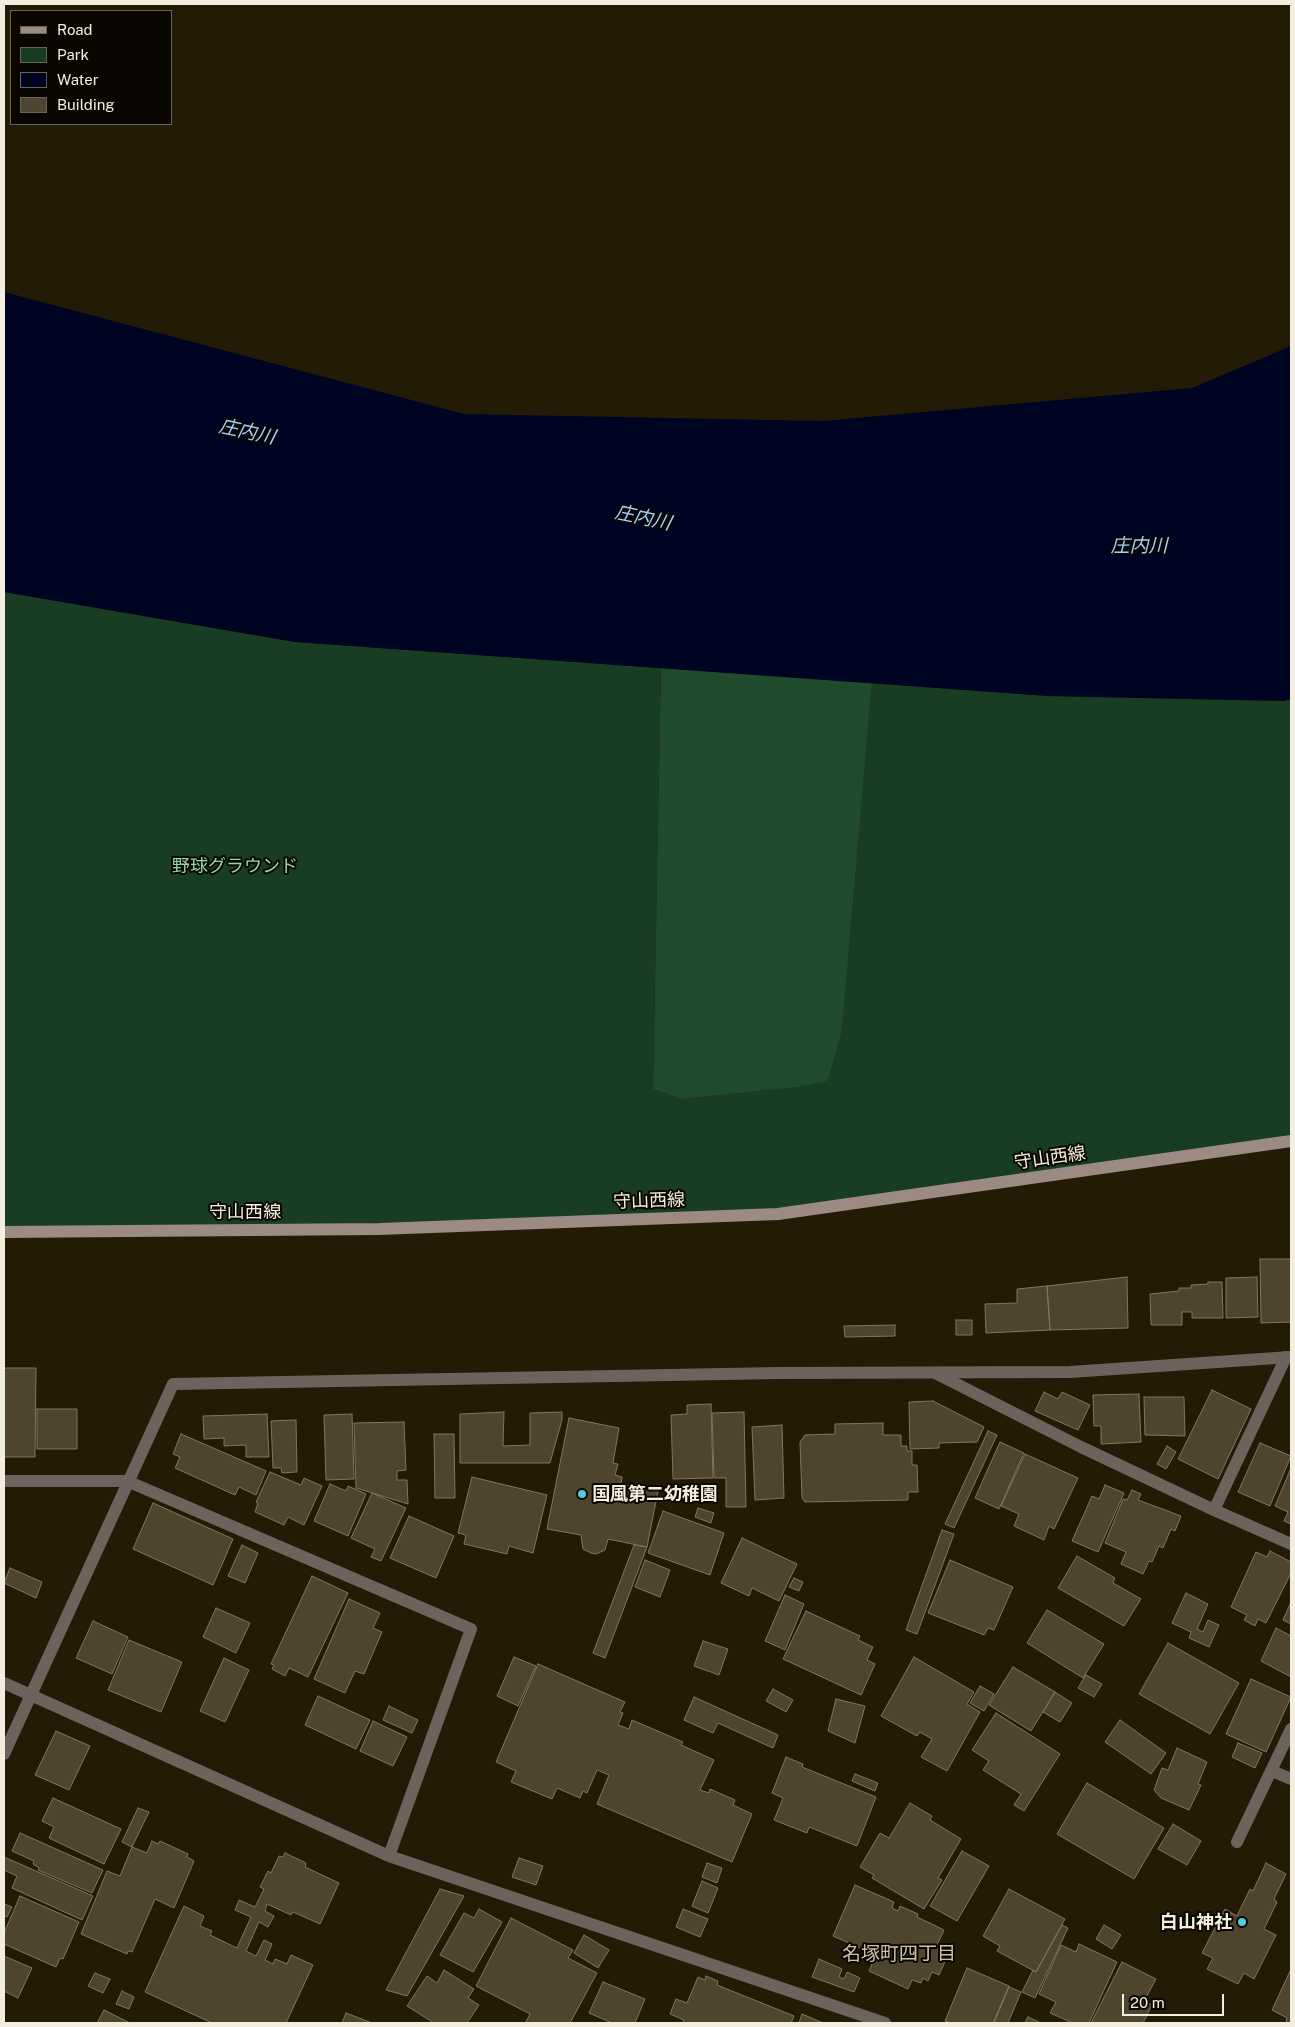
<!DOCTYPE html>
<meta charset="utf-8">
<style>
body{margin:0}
#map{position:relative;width:1295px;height:2027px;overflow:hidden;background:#231b06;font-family:"Public Sans",sans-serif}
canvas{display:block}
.frame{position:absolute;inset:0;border:5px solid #f4eee1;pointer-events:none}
.legend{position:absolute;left:10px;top:10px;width:162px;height:115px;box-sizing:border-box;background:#0a0601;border:1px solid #68635b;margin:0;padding:6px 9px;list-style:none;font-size:15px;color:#f4eee1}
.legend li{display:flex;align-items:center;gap:10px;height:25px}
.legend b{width:25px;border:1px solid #68635b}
.scale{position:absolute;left:1122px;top:1994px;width:102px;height:22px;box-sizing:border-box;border:2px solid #f4eee1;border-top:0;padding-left:6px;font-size:15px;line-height:18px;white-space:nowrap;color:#f4eee1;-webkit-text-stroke:4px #0a0601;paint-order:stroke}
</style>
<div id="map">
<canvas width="1295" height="2027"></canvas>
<div class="frame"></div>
<ul class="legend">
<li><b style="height:6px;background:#9c8b80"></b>Road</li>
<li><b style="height:14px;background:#193d23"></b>Park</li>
<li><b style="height:14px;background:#000423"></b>Water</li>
<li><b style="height:14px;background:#4f452f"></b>Building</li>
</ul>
<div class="scale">20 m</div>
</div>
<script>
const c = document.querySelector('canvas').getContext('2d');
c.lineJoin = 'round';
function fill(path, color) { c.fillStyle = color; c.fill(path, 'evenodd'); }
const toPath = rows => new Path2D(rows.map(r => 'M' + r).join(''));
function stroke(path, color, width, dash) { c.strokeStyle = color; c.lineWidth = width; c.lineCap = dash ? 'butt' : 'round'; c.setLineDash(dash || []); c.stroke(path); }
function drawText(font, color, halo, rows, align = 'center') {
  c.font = font + ' "Public Sans","Noto Sans JP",sans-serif'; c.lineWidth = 4; c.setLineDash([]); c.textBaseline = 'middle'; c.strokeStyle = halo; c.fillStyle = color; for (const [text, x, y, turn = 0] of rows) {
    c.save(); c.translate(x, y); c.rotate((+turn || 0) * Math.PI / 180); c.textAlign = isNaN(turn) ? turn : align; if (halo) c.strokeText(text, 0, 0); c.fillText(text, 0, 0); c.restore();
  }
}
fill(toPath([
 [4,592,295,642,661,668,653,1089,682,1099,799,1087,828,1081,842,1031,872,683,1048,696,1284,701,1291,699,1291,1141,778,1214,4,1231]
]), '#193d23');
fill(toPath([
 [661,668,872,683,842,1031,828,1081,799,1087,682,1099,653,1089]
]), '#1f4b2c');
fill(toPath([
 [4,292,464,414,823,421,1192,388,1291,346,1291,699,1284,701,1048,696,295,642,4,592]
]), '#000423');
const building = toPath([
 [1260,1259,1291,1259,1291,1322,1261,1323,1260,1259],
 [1127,1277,1128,1328,1050,1330,1047,1286,1127,1277],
 [1257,1277,1258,1317,1226,1318,1226,1278,1257,1277],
 [1208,1282,1222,1282,1223,1318,1192,1318,1192,1312,1182,1312,1182,1325,1151,1325,1150,1294,1179,1291,1179,1288,1191,1288,1191,1285,1208,1284,1208,1282],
 [1047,1286,1050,1330,986,1333,985,1304,1017,1303,1017,1289,1047,1286],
 [956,1320,972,1320,972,1335,956,1335,956,1320],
 [895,1325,895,1336,845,1337,844,1326,895,1325],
 [4,1368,36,1368,35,1457,4,1457,4,1368],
 [1212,1390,1251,1409,1218,1479,1178,1459,1212,1390],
 [1044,1392,1058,1399,1062,1392,1090,1405,1078,1430,1035,1411,1044,1392],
 [1139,1394,1141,1442,1101,1444,1101,1426,1094,1426,1093,1395,1139,1394],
 [1144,1397,1184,1397,1185,1436,1145,1435,1144,1397],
 [933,1401,984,1427,977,1442,939,1443,939,1448,910,1449,909,1402,933,1401],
 [711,1404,713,1478,673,1479,671,1415,687,1414,687,1405,711,1404],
 [37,1409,77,1409,77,1449,37,1449,37,1409],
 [504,1412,503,1446,530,1445,530,1413,562,1412,562,1420,550,1463,460,1463,460,1414,504,1412],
 [744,1412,746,1507,726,1507,726,1478,714,1478,712,1413,744,1412],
 [267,1414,269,1457,246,1457,246,1445,224,1446,224,1438,204,1439,203,1416,267,1414],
 [352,1414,354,1479,326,1480,324,1415,352,1414],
 [569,1418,619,1428,613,1463,618,1464,615,1475,622,1477,621,1484,658,1491,647,1547,608,1539,605,1550,596,1554,591,1553,583,1549,581,1535,547,1529,569,1418],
 [296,1420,297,1472,282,1473,281,1468,273,1468,271,1421,296,1420],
 [404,1422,406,1470,397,1471,397,1480,407,1480,408,1504,356,1488,354,1423,404,1422],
 [883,1423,883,1435,901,1435,901,1446,907,1446,907,1451,912,1451,912,1465,917,1465,918,1492,908,1492,908,1500,805,1502,802,1498,800,1442,805,1435,835,1434,835,1424,883,1423],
 [782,1425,784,1498,755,1500,752,1427,782,1425],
 [988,1431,997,1435,954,1528,945,1524,988,1431],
 [181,1434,266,1471,256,1495,239,1487,235,1495,175,1468,180,1457,173,1454,181,1434],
 [434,1434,454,1434,455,1498,435,1498,434,1434],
 [1000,1442,1024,1453,999,1509,975,1498,1000,1442],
 [1260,1443,1291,1456,1270,1506,1238,1492,1260,1443],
 [1167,1446,1176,1452,1166,1469,1157,1464,1167,1446],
 [1025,1454,1078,1478,1054,1529,1049,1526,1044,1540,1014,1526,1019,1514,1001,1506,1025,1454],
 [1291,1468,1291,1524,1284,1521,1288,1512,1275,1506,1291,1468],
 [270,1472,301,1485,304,1478,322,1486,304,1525,288,1517,284,1525,255,1512,258,1503,256,1502,270,1472],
 [472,1477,547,1495,533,1553,509,1546,507,1554,464,1544,466,1535,458,1533,472,1477],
 [330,1484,346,1491,348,1486,366,1494,348,1536,314,1521,330,1484],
 [1105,1485,1124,1493,1098,1552,1072,1541,1092,1496,1099,1499,1105,1485],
 [1132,1490,1141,1494,1138,1500,1181,1516,1175,1531,1171,1529,1163,1548,1159,1546,1152,1562,1149,1561,1143,1574,1121,1564,1126,1552,1105,1543,1123,1499,1127,1500,1132,1490],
 [372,1493,406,1508,381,1561,371,1557,375,1549,351,1538,372,1493],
 [153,1503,233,1539,213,1585,133,1549,153,1503],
 [698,1508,714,1513,711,1523,695,1517,698,1508],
 [663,1511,724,1533,710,1575,648,1553,663,1511],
 [409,1516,454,1536,436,1578,390,1558,409,1516],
 [942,1530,954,1534,917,1634,906,1630,942,1530],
 [742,1538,797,1564,779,1601,752,1588,749,1596,721,1583,742,1538],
 [242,1545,258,1553,245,1583,228,1576,242,1545],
 [634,1545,647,1547,605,1658,593,1653,634,1545],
 [1270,1551,1291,1562,1291,1573,1266,1623,1258,1619,1255,1626,1244,1620,1247,1615,1231,1607,1256,1552,1267,1557,1270,1551],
 [1077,1556,1115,1578,1113,1583,1141,1599,1124,1626,1058,1588,1077,1556],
 [645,1560,670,1570,660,1597,635,1587,645,1560],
 [950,1560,1013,1587,994,1630,988,1628,984,1635,928,1613,950,1560],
 [10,1568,42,1582,36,1598,4,1583,10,1568],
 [312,1576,348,1593,308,1677,289,1668,285,1676,272,1669,274,1665,271,1664,312,1576],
 [794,1578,803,1582,799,1591,789,1587,794,1578],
 [1186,1593,1208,1604,1197,1629,1203,1632,1208,1620,1219,1625,1209,1647,1189,1638,1191,1632,1172,1623,1186,1593],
 [785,1595,804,1604,785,1650,765,1641,785,1595],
 [349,1599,380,1613,373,1628,382,1632,364,1674,355,1671,345,1693,314,1679,349,1599],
 [1291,1602,1291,1624,1283,1620,1291,1602],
 [216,1608,250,1623,236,1653,203,1637,216,1608],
 [1047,1610,1104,1644,1083,1678,1027,1643,1047,1610],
 [806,1611,860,1636,858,1640,873,1647,867,1660,875,1664,861,1695,783,1659,806,1611],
 [93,1621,128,1637,112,1674,76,1658,93,1621],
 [1276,1628,1291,1636,1291,1677,1261,1661,1276,1628],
 [129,1640,182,1662,161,1712,108,1690,129,1640],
 [703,1641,728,1649,719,1675,694,1666,703,1641],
 [1168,1643,1239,1683,1210,1734,1139,1694,1168,1643],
 [514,1657,536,1666,518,1706,497,1696,514,1657],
 [914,1657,974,1692,967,1704,980,1712,947,1771,921,1757,932,1739,920,1732,917,1736,881,1716,914,1657],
 [224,1658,249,1670,225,1722,200,1711,224,1658],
 [538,1664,625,1702,620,1712,623,1713,618,1725,629,1729,632,1720,683,1742,681,1745,714,1760,700,1790,709,1793,710,1789,735,1800,733,1805,752,1814,732,1862,597,1804,609,1775,597,1770,587,1793,583,1791,580,1798,557,1788,552,1799,511,1782,516,1771,496,1762,538,1664],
 [1013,1667,1055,1692,1031,1731,989,1705,1013,1667],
 [1086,1675,1102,1684,1094,1697,1078,1688,1086,1675],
 [1251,1679,1291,1697,1266,1752,1226,1734,1251,1679],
 [980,1686,994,1694,984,1711,970,1703,980,1686],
 [773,1689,793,1700,786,1712,766,1701,773,1689],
 [1055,1692,1072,1703,1060,1722,1043,1712,1055,1692],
 [318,1696,370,1720,356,1749,305,1725,318,1696],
 [694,1697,778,1735,773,1748,718,1723,713,1733,684,1720,694,1697],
 [836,1699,865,1706,855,1743,828,1731,836,1699],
 [389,1706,418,1720,412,1733,383,1720,389,1706],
 [996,1713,1060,1754,1024,1811,1014,1805,1021,1794,983,1770,989,1761,972,1750,996,1713],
 [1120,1720,1166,1753,1151,1774,1105,1742,1120,1720],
 [373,1721,407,1737,393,1766,360,1751,373,1721],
 [56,1731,90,1746,69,1790,35,1775,56,1731],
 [1238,1743,1262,1753,1255,1768,1232,1757,1238,1743],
 [1177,1748,1207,1762,1198,1784,1201,1785,1189,1810,1161,1798,1154,1790,1162,1768,1168,1770,1177,1748],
 [786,1757,803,1764,802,1767,876,1797,857,1846,809,1827,807,1833,774,1820,783,1798,772,1793,786,1757],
 [855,1774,878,1783,875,1791,852,1781,855,1774],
 [1087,1783,1164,1828,1134,1879,1057,1834,1087,1783],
 [53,1798,121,1829,104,1864,49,1838,54,1827,42,1821,53,1798],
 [910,1803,932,1816,930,1820,961,1839,938,1878,942,1880,924,1909,872,1878,874,1875,860,1867,880,1833,889,1838,910,1803],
 [138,1808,149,1812,132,1847,122,1842,138,1808],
 [1173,1824,1201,1841,1187,1865,1158,1849,1173,1824],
 [20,1833,103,1870,92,1893,38,1870,39,1868,33,1864,34,1861,12,1851,20,1833],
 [152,1841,158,1844,160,1841,188,1854,187,1857,194,1861,174,1908,155,1899,132,1952,128,1951,127,1954,81,1934,107,1871,120,1876,132,1847,147,1853,152,1841],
 [962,1851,989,1866,957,1921,930,1906,962,1851],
 [285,1853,306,1863,305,1867,339,1883,320,1924,293,1912,291,1915,267,1904,265,1911,274,1916,268,1927,259,1922,246,1951,256,1956,264,1940,272,1944,265,1960,273,1964,275,1959,287,1964,291,1955,313,1965,286,2023,212,2023,145,1992,184,1906,204,1916,200,1926,212,1931,210,1935,237,1948,251,1917,235,1910,239,1900,255,1907,264,1889,260,1887,268,1871,271,1873,279,1856,283,1857,285,1853],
 [4,1857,93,1896,82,1920,12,1888,17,1876,4,1870,4,1857],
 [519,1858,543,1866,536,1885,512,1877,519,1858],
 [707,1863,722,1868,717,1883,702,1877,707,1863],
 [1266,1863,1286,1874,1274,1899,1277,1902,1264,1929,1276,1935,1254,1979,1244,1973,1238,1984,1207,1969,1213,1958,1202,1953,1225,1909,1237,1916,1250,1889,1253,1891,1266,1863],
 [702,1881,718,1888,708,1913,692,1906,702,1881],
 [855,1885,894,1902,892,1908,898,1911,900,1906,918,1914,917,1917,944,1930,937,1945,950,1950,939,1975,932,1972,928,1981,923,1978,921,1983,912,1980,908,1989,869,1971,879,1949,868,1944,865,1950,833,1936,855,1885],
 [440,1889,464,1896,407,1996,386,1990,440,1889],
 [1009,1889,1065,1919,1036,1972,997,1951,1000,1946,983,1936,1009,1889],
 [20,1896,79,1922,63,1959,60,1958,56,1967,4,1944,4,1933,20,1896],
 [4,1904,12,1907,7,1917,4,1916,4,1904],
 [479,1909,502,1922,473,1972,440,1955,464,1913,474,1918,479,1909],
 [683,1909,708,1919,700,1937,676,1927,683,1909],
 [511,1918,573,1950,568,1958,597,1973,570,2023,528,2023,526,2022,530,2014,476,1986,511,1918],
 [1062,1925,1068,1928,1035,1998,1022,1992,1033,1970,1036,1972,1062,1925],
 [1104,1925,1121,1935,1112,1949,1096,1939,1104,1925],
 [584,1935,609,1950,598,1968,574,1953,584,1935],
 [1079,1944,1117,1962,1089,2023,1073,2023,1050,2013,1056,2002,1039,1994,1061,1945,1076,1952,1079,1944],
 [4,1956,32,1968,18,1998,4,1991,4,1956],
 [819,1959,842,1969,839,1977,844,1979,847,1972,860,1978,854,1992,812,1977,819,1959],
 [1122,1962,1156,1979,1144,2001,1152,2005,1143,2023,1091,2023,1122,1962],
 [967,1968,1009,1986,993,2023,951,2023,945,2021,967,1968],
 [1291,1969,1291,2023,1286,2023,1287,2018,1272,2010,1291,1969],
 [444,1970,474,1989,468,1998,479,2005,467,2023,434,2023,407,2006,427,1976,437,1983,444,1970],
 [95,1973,110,1979,103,1993,88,1986,95,1973],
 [706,1976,718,1981,717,1985,794,2016,791,2023,683,2023,684,2020,670,2014,676,1999,687,2003,698,1977,705,1980,706,1976],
 [603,1982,645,1999,635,2023,612,2023,589,2013,603,1982],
 [1009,1987,1021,1992,1008,2023,994,2023,1009,1987],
 [122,1991,134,1997,129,2009,116,2004,122,1991],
 [104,2010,130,2023,97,2023,104,2010],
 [346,2013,372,2023,342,2023,346,2013],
 [802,2014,823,2023,799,2023,802,2014],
 [1028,2017,1041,2023,1025,2023,1028,2017]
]);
fill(building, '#4f452f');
stroke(building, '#81775e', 1);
stroke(toPath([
 [935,1373,1081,1447,1214,1510,1291,1544],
 [4,1481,127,1481,471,1629,389,1856],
 [1214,1510,1286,1357],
 [4,1683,389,1856,885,2023],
 [1272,1771,1291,1779],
 [1237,1842,1291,1729]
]), '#6d635c', 12);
stroke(toPath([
 [4,1754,173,1384,779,1373,1070,1372,1291,1357]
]), '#6d635c', 12);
stroke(toPath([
 [4,1232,379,1229,778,1214,1291,1141]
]), '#9c8b80', 12);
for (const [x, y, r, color] of [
 [582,1494,5,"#53cbda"],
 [1242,1922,5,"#53cbda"]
]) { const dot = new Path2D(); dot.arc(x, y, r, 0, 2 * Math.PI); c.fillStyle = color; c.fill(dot); stroke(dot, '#0a0601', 2); }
drawText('18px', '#93d9a3', '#0a0601', [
 ["野球グラウンド",235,866]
]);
drawText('18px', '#f4eee1', '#0a0601', [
 ["守山西線",1050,1158,-8],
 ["守山西線",649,1201,-2],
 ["守山西線",245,1212]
]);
drawText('bold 18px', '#f4eee1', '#0a0601', [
 ["国風第二幼稚園",592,1494],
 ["白山神社",1232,1922,"right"]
], 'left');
drawText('italic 19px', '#a4cdfe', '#0a0601', [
 ["庄内川",247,432,12],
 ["庄内川",643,518,12],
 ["庄内川",1139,546]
]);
drawText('19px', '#cdc2a8', '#0a0601', [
 ["名塚町四丁目",899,1954]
]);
</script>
